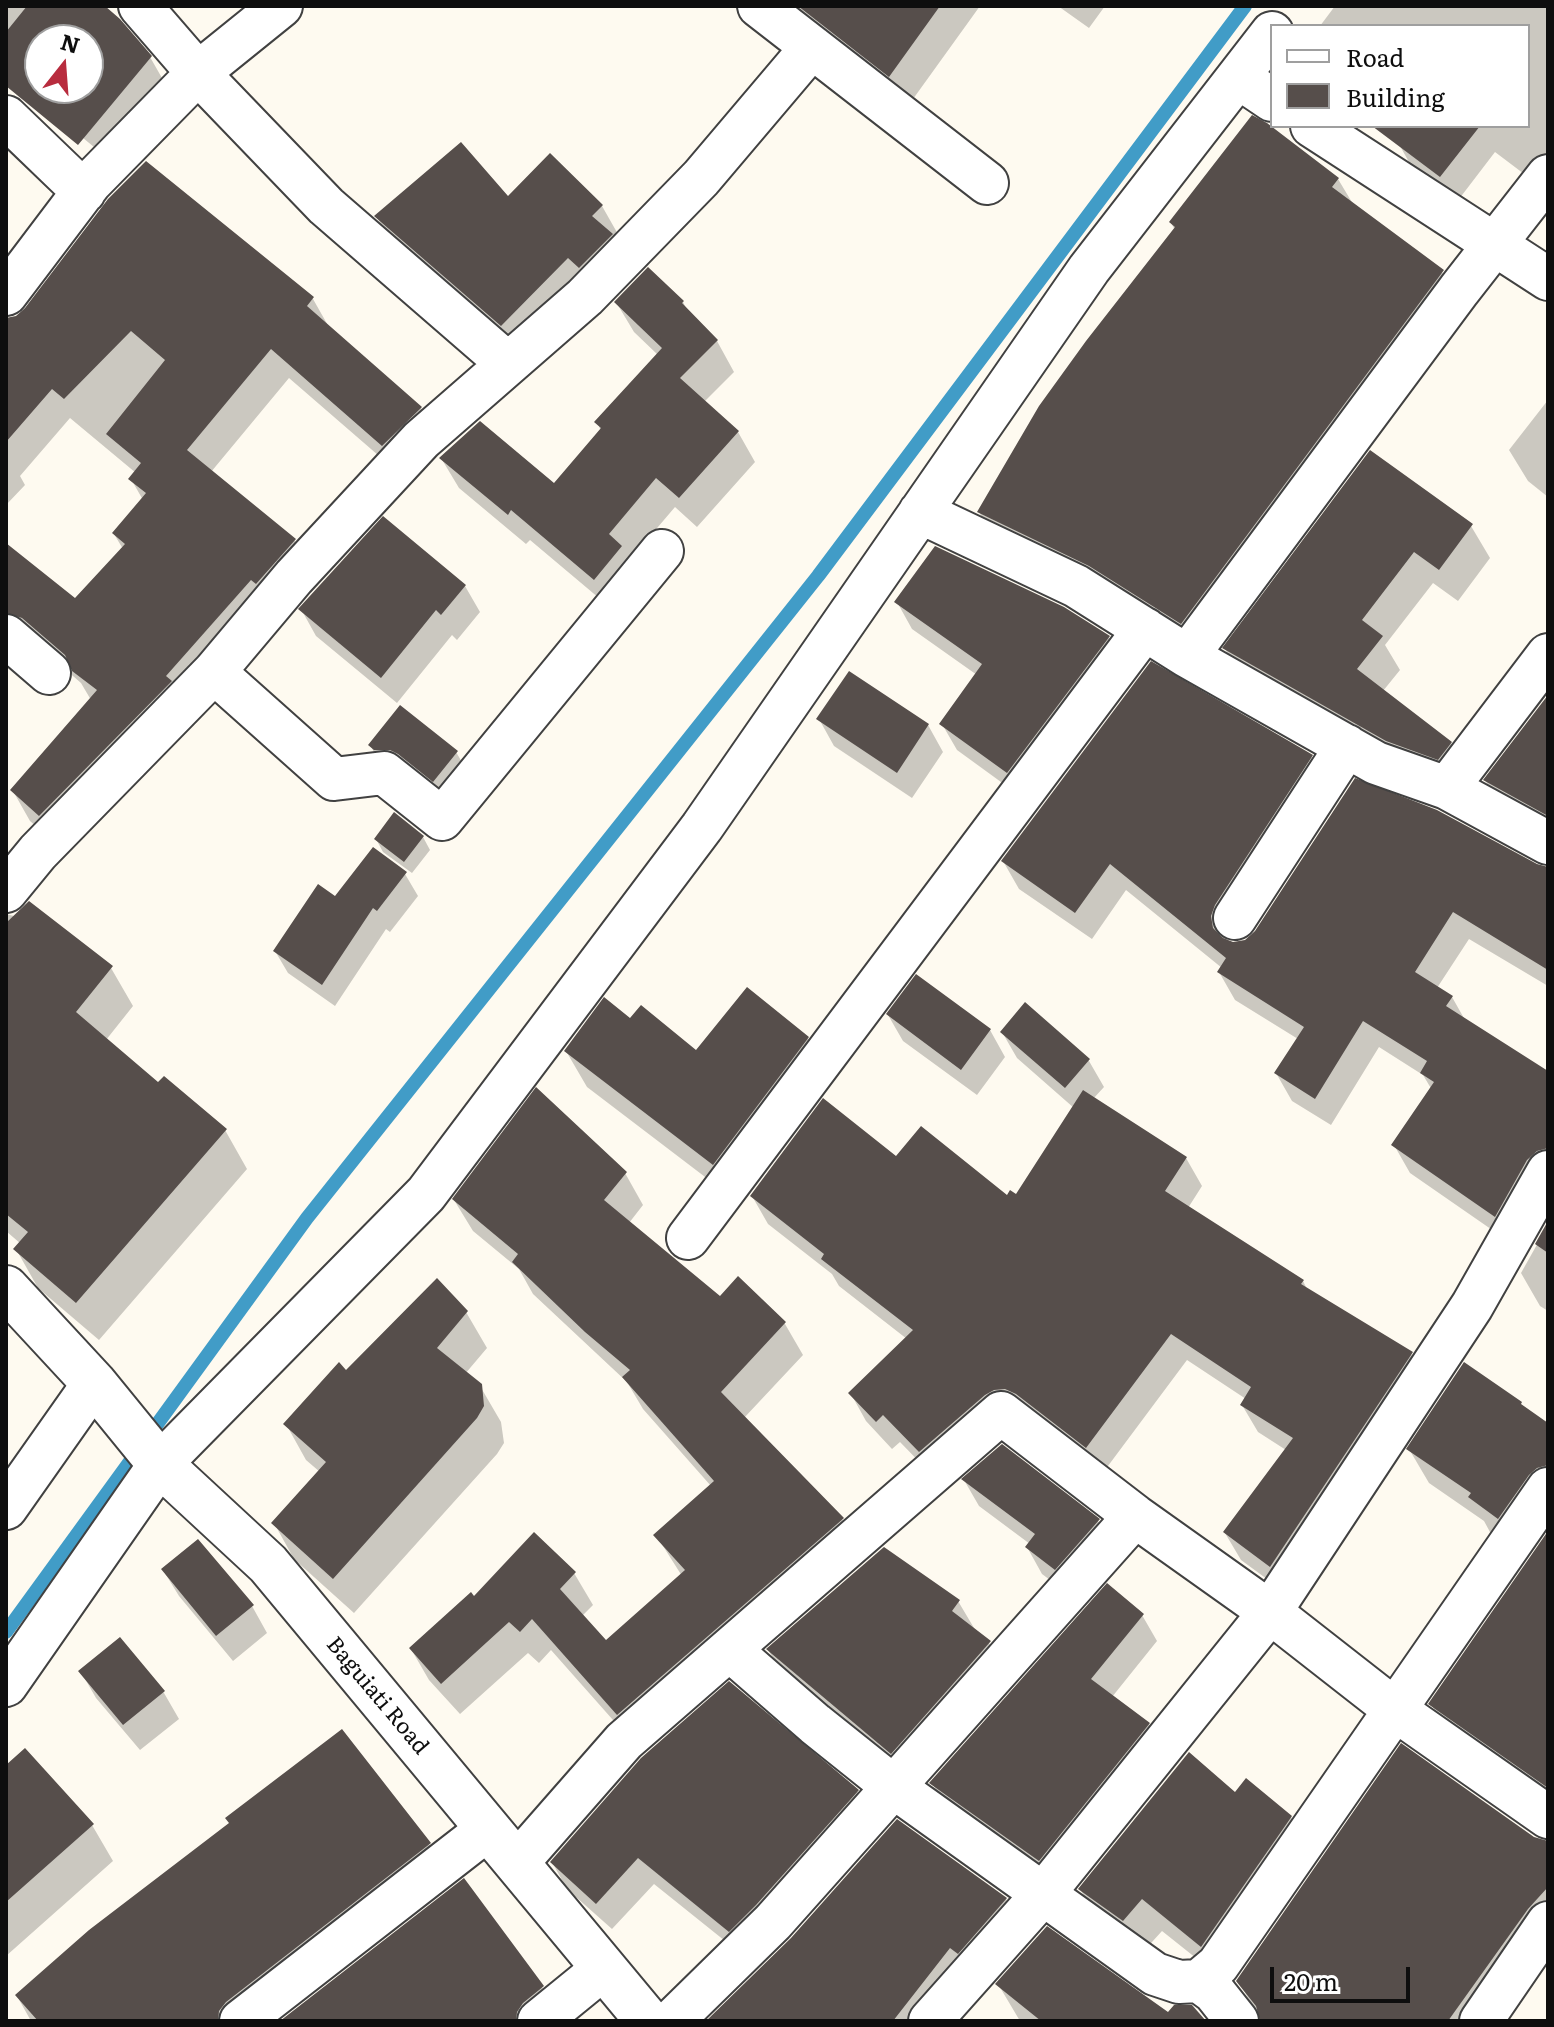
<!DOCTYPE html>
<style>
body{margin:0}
#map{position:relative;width:1554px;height:2027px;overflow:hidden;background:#fefaf0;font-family:Literata,serif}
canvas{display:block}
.frame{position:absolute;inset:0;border:8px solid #0e0e0e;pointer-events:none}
.legend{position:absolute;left:1270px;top:24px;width:260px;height:104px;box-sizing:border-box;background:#fff;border:2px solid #9f9f9f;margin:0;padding:10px 14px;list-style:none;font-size:24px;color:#0e0e0e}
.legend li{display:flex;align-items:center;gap:16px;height:40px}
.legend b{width:40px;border:2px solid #9f9f9f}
.north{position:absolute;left:24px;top:24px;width:80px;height:80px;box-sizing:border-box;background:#fff;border:2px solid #9f9f9f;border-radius:50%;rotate:17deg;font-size:22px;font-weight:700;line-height:32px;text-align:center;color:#0e0e0e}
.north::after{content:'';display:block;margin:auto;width:28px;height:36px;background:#b82c3e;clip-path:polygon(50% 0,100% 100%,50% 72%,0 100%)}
.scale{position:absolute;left:1270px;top:1967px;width:140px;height:36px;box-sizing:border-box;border:4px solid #0e0e0e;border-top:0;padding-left:10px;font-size:24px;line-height:28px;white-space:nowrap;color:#0e0e0e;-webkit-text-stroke:6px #fff;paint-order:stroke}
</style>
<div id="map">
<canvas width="1554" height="2027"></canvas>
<div class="frame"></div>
<ul class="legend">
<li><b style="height:10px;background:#fff"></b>Road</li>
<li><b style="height:22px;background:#564e4b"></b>Building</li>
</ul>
<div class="north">N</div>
<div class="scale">20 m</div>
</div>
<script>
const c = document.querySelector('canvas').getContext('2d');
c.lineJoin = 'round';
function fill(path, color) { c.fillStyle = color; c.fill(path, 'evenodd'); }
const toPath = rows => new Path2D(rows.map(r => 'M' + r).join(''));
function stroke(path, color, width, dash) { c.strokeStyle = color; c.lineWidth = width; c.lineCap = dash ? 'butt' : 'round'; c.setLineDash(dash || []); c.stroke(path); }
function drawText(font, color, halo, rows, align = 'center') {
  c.font = font + ' Literata,serif'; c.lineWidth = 8; c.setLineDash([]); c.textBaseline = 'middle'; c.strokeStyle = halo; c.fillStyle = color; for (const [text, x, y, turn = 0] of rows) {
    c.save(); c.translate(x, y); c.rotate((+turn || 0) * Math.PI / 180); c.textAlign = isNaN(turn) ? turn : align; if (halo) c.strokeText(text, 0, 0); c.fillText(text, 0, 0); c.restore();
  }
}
fill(toPath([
 [6,6,102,6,150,57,174,99,118,167,6,74],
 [40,40,88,40,88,88,40,88],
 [784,6,980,6,908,106],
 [1058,6,1105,6,1089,28],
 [1335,6,1548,6,1548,185,1544,189,1495,152,1456,203,1414,171,1400,146,1373,126,1528,126,1528,26,1320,26],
 [1338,179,1353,204,1442,272,1461,303,1200,654,997,544,979,512,1175,230,1171,223],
 [508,199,602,206,623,243,524,362,398,253,376,216],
 [648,270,683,302,688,312,717,341,734,372,704,402,738,432,755,462,697,527,675,507,629,561,612,609,530,540,526,544,459,488,441,458,555,486,601,431,597,422,658,355,634,332,616,302],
 [313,299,330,329,421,408,438,439,401,475,289,378,211,472,295,541,312,571,58,845,30,821,13,791,91,700,81,683,41,648,6,633,6,545,75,601,123,549,114,534,143,500,131,479,136,473,70,418,20,476,25,485,6,505,6,320],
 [1548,400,1548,497,1528,481,1509,450],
 [1370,453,1471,526,1490,558,1458,601,1433,583,1385,645,1400,670,1383,691,1451,743,1469,775,1457,791,1243,681,1225,649],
 [465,586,480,612,457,640,452,635,397,703,316,636,301,609],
 [897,602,1108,637,1124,664,1023,798,957,750,942,724,977,675,912,629],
 [1548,698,1548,841,1508,819,1485,780],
 [819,719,928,725,943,752,912,798,834,746],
 [370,745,456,752,472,779,449,807,385,771],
 [1311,756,1327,784,1230,933,1227,942,1233,944,1536,866,1548,868,1548,986,1469,939,1437,988,1452,997,1465,1020,1548,1074,1548,1183,1511,1243,1410,1173,1394,1145,1432,1090,1423,1075,1379,1047,1331,1125,1292,1101,1276,1073,1298,1039,1235,1000,1219,972,1222,968,1126,890,1092,939,1019,889,1003,861],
 [423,837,430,850,412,873,383,852,376,839],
 [405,874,418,896,390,932,386,929,335,1006,288,973,275,951,335,898],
 [6,914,14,916,111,968,133,1006,106,1040,159,1085,225,1130,247,1169,99,1340,38,1288,16,1249,21,1244,6,1231],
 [1025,1005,1089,1061,1104,1087,1093,1099,1186,1158,1202,1186,1188,1208,1303,1281,1308,1291,1411,1354,1427,1381,1286,1593,1241,1560,1225,1533,1286,1450,1258,1432,1242,1405,1246,1399,1187,1360,1102,1474,1010,1417,936,1479,900,1442,892,1449,866,1421,851,1394,907,1339,839,1286,832,1274,768,1224,752,1196,897,1158,1008,1198,1017,1197,1074,1108,1017,1058,1002,1032],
 [888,1015,990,1030,1005,1057,977,1095,903,1041],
 [631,1020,697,1053,808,1038,828,1074,734,1199,587,1087,566,1051],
 [625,1173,643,1205,629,1223,720,1298,738,1279,785,1324,803,1355,744,1418,842,1519,860,1551,636,1746,551,1650,539,1663,528,1653,460,1714,429,1680,411,1649,474,1598,574,1573,593,1605,582,1616,606,1643,682,1576,656,1535,711,1486,643,1409,627,1382,533,1294,519,1269,473,1231,454,1200],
 [1548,1225,1548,1311,1540,1306,1521,1273],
 [466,1312,487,1348,465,1374,480,1386,501,1422,504,1443,497,1454,354,1613,294,1559,274,1523,320,1472,306,1460,286,1424,347,1372],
 [1523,1408,1548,1426,1548,1509,1518,1552,1490,1532,1484,1521,1429,1483,1409,1449],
 [964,1480,1098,1521,1114,1547,1070,1595,1042,1574,1027,1547,1030,1544,979,1506],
 [1548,1535,1548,1807,1451,1738,1431,1704],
 [163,1570,252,1606,267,1633,233,1661,179,1596],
 [958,1601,974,1628,972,1630,989,1643,1005,1669,907,1779,784,1676,768,1650],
 [1142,1615,1157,1641,1112,1697,1149,1724,1164,1751,1054,1887,947,1810,932,1783],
 [120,1640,164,1693,179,1719,140,1750,96,1698,81,1672],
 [6,1768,92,1825,113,1861,6,1956],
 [857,1791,872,1817,745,1957,654,1884,612,1929,567,1889,552,1862],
 [1235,1795,1291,1817,1310,1850,1221,1978,1162,1931,1142,1953,1099,1922,1080,1889],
 [897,1822,1006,1899,1025,1933,938,2021,707,2021,792,1939],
 [1534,1839,1548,1843,1548,1944,1495,2021,1262,2021,1238,1981],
 [429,1844,449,1877,264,2021,31,2021,17,1996],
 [998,1984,1169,2014,1203,2021,1020,2021],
 [542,1987,561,2021,283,2021]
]), '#0003');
stroke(toPath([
 [6,1632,307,1218,818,576,1245,6]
]), '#419cc7', 14);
fill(toPath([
 [27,6,105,6,120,19,152,56,78,145,6,86,6,32],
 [40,40,88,40,88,88,40,88],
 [798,6,940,6,889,77],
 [1252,115,1267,123,1339,178,1332,187,1444,270,1181,624,1089,566,977,512,1039,406,1086,341,1175,227,1169,222],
 [1372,126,1480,126,1440,177],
 [461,142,508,196,550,153,603,205,592,216,613,234,579,268,568,258,501,326,374,216],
 [146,161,314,297,307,306,422,407,382,446,271,349,187,450,296,539,256,584,251,580,166,676,172,681,39,816,10,790,97,690,72,671,65,655,22,618,6,613,6,543,75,598,125,544,112,533,146,493,128,479,141,463,106,434,165,360,131,331,64,399,52,389,6,442,6,318,16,316,25,308,108,199],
 [648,267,684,301,682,303,718,340,680,378,739,431,679,498,656,478,609,534,622,546,594,580,511,510,508,515,439,458,480,421,554,483,601,428,594,422,662,348,614,302],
 [1370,450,1473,524,1439,570,1414,552,1362,620,1383,636,1357,669,1452,742,1438,760,1386,741,1222,648],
 [383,516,466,585,441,615,436,610,381,678,298,609],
 [935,546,1064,607,1110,636,1007,773,939,724,982,664,894,602],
 [1151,661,1313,755,1215,905,1211,916,1213,928,1223,938,1233,942,1245,940,1255,931,1355,778,1437,810,1537,864,1548,867,1548,970,1453,912,1415,972,1453,996,1446,1006,1548,1071,1548,1148,1537,1151,1527,1160,1495,1217,1391,1145,1434,1082,1420,1073,1427,1061,1363,1021,1315,1099,1274,1073,1304,1027,1217,972,1226,958,1110,864,1075,913,1001,861],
 [849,671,929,724,897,773,816,719],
 [1548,695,1548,816,1483,780],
 [400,705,458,751,433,782,398,754,390,750,374,750,368,745],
 [394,812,424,836,404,862,374,839],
 [373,847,407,872,377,911,373,908,322,985,273,951,318,884,335,896],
 [29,901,113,966,76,1012,158,1082,164,1076,227,1129,76,1303,13,1249,28,1232,6,1214,6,923],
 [916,974,991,1029,961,1070,886,1014],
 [747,987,809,1037,713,1165,564,1051,604,997,630,1018,641,1005,696,1050],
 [1025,1002,1090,1059,1065,1088,1000,1032],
 [536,1087,627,1172,604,1200,720,1296,738,1276,786,1322,721,1392,844,1518,617,1715,532,1619,520,1632,509,1622,441,1684,409,1648,471,1592,474,1596,534,1532,576,1572,560,1589,606,1640,685,1570,653,1535,714,1481,622,1377,630,1370,585,1332,512,1262,518,1254,452,1199],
 [1083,1090,1187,1157,1165,1191,1304,1280,1301,1284,1413,1352,1270,1567,1223,1532,1293,1438,1240,1405,1251,1387,1171,1334,1086,1448,1016,1394,1005,1389,994,1390,985,1395,919,1452,883,1415,876,1422,848,1393,913,1330,821,1259,824,1254,750,1196,823,1098,896,1156,921,1126,1007,1195,1010,1190,1016,1194],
 [1548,1221,1548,1253,1535,1244],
 [437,1278,468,1311,437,1348,482,1384,484,1406,477,1418,333,1579,271,1523,326,1462,283,1424,339,1362,346,1370],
 [1464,1362,1522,1402,1521,1404,1548,1423,1548,1465,1537,1468,1529,1475,1498,1519,1468,1497,1471,1493,1406,1449],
 [1002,1444,1100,1519,1055,1570,1025,1547,1035,1534,961,1479],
 [1548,1531,1548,1788,1428,1704],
 [198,1539,254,1605,216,1636,161,1569],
 [884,1547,960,1600,952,1611,991,1641,891,1754,766,1649],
 [1107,1583,1144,1614,1091,1679,1150,1723,1039,1861,929,1783],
 [120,1637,165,1691,123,1725,78,1671],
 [729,1681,859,1790,756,1905,729,1932,638,1858,596,1904,550,1862,641,1758],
 [342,1729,431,1843,226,2002,219,2011,218,2021,38,2021,15,1995,89,1930,229,1823,225,1818],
 [1401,1743,1534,1837,1548,1841,1548,1887,1528,1909,1448,2021,1260,2021,1256,2006,1236,1981],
 [25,1748,94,1824,6,1902,6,1765],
 [1189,1752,1235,1792,1246,1778,1292,1816,1201,1947,1142,1899,1123,1921,1078,1889],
 [897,1819,1007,1898,958,1954,950,1948,893,2021,706,2021,791,1938],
 [464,1878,544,1986,523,2003,517,2012,516,2021,280,2021],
 [1047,1926,1168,2012,1174,2005,1192,2005,1206,2021,1041,2021,995,1984]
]), '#564e4b');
const minor = toPath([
 [140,6,198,73,326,206,507,363],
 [759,6,987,183],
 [1238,77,1272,100],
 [6,117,84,192],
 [1312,126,1548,279],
 [6,294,90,183,198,73,281,6],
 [920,512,1076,586,1187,656,1376,763,1447,788,1548,843],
 [6,636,49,673],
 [1187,656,1459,290,1548,176],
 [214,672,334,779,384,773,442,819,662,551],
 [1447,788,1548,655],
 [6,891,38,852,214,672,294,577,421,440,585,297,701,178,812,47],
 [1235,918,1347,746],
 [688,1238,1145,629],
 [6,1508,94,1383],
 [730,1650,815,1724,895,1788,1155,1974,1179,1982,1199,1981,1218,1965,1548,1489],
 [6,1685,160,1464,426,1194,702,827,1089,269,1272,33],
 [517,1863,624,1741,1001,1413,1135,1516,1270,1612,1394,1709,1548,1817],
 [1199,1981,1214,1992,1237,2021],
 [241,2021,488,1829],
 [539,2021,604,1968],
 [672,2021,773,1922,1135,1516],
 [930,2021,1044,1893,1270,1612,1472,1306,1548,1172],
 [1481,2021,1548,1923]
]);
const tertiary = toPath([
 [6,1288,94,1383,160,1464,268,1564,648,2021]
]);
stroke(minor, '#414141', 46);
stroke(tertiary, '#414141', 48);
stroke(minor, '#fff', 42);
stroke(tertiary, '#fff', 44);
drawText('22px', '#0e0e0e', '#fff', [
 ["Baguiati Road",377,1696,50]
]);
</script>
